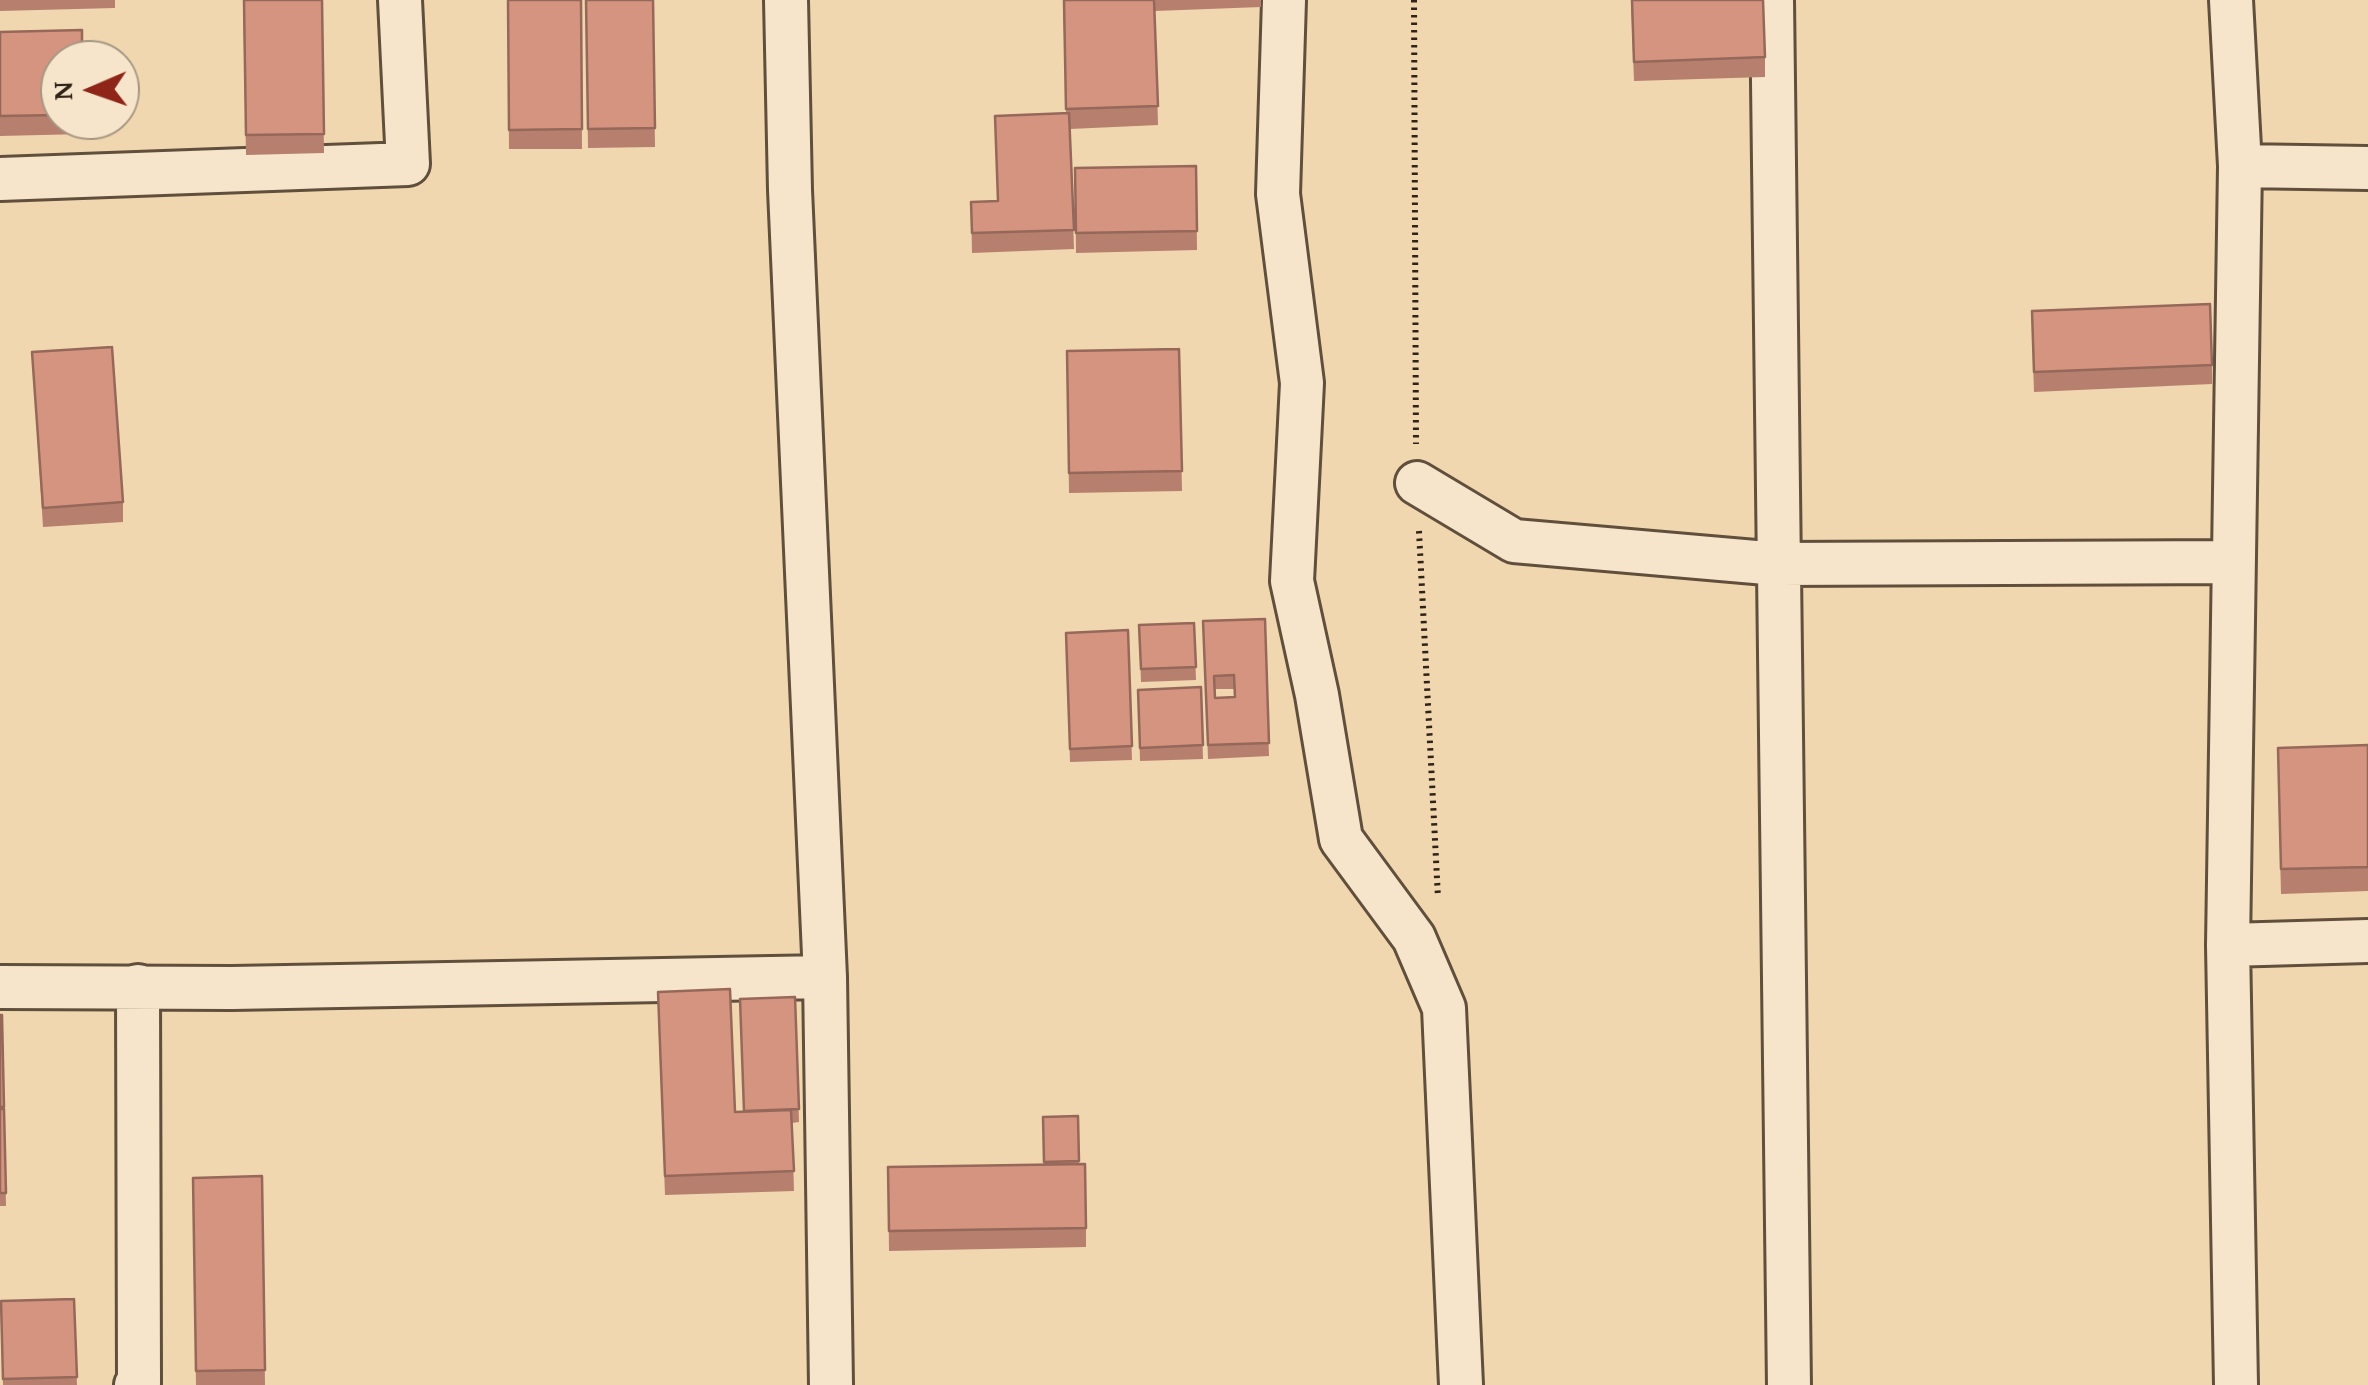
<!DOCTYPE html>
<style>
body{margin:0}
#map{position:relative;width:2368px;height:1385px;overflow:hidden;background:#f1d7af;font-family:"Gentium Book Plus",serif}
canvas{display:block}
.north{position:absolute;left:40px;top:40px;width:100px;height:100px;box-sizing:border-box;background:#f6e5cb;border:2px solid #a69783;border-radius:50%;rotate:268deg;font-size:28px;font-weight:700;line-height:40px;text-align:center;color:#2f2216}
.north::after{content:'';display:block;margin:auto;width:35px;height:45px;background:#8f2418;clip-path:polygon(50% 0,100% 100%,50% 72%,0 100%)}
</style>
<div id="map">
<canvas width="2368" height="1385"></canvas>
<div class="north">N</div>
</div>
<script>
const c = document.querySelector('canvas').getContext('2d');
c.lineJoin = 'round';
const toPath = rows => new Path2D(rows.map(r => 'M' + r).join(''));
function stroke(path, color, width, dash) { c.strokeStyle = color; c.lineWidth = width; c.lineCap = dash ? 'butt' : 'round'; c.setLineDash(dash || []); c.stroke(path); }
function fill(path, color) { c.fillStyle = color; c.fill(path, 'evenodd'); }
const street = toPath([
 [786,0,790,190,825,977,831,1385],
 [1284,0,1278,194,1302,383,1292,581,1317,695,1341,839,1414,938,1444,1008,1461,1385],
 [1772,0,1789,1385],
 [2231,0,2240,166,2228,945,2236,1385],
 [2240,166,2368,168],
 [0,179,408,164,400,0],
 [1417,483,1514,541,1778,564,2234,562],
 [2228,945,2368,941],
 [0,987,232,988,825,977],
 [136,1385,139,1383,138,986]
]);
stroke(street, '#604f3c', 48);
stroke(toPath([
 [1414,0,1416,444],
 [1419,531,1438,898]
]), '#2f2216', 6, [2.5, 5]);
stroke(street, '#f6e5cb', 42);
fill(toPath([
 [0,0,115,0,115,8,0,11],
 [243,0,322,0,324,153,246,155],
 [508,0,581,0,582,149,509,149],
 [586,0,653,0,655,147,588,148],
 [1063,0,1261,0,1261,7,1155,11,1158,125,1070,129,1074,249,972,253,971,202,998,201,1066,113],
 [1631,0,1765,57,1765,77,1634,81],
 [0,32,60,60,60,120,83,120,83,134,0,136],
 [1196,166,1197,250,1076,253,1075,168],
 [2032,331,2212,365,2212,384,2034,392],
 [1179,349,1182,491,1069,493,1067,351],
 [32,352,123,502,123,522,43,527],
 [1265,619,1269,756,1208,759,1203,621],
 [1214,689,1234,689,1234,698,1215,698],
 [1194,623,1196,680,1141,682,1139,625],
 [1128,630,1132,760,1070,762,1066,633],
 [1201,687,1203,759,1140,761,1138,690],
 [2368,745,2368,891,2281,894,2278,773],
 [795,997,799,1122,792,1123,794,1191,665,1195,658,1011,735,1112,744,1111],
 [0,1015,4,1107,6,1206,0,1206],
 [1078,1116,1079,1164,1086,1228,1086,1247,889,1251,888,1167,1044,1164,1043,1117],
 [262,1176,265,1385,196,1385,193,1178],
 [74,1299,77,1385,3,1385,1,1301]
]), '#b77f6e');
const building = toPath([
 [244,0,322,0,324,134,246,135,244,0],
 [508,0,581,0,582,129,509,130,508,0],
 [586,0,653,0,655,128,588,129,586,0],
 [1064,0,1154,0,1158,106,1066,109,1064,0],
 [1632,0,1763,0,1765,57,1634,62,1632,0],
 [82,30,82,60,60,60,60,115,0,116,0,32,82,30],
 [1069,113,1074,230,972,233,971,202,998,201,995,116,1069,113],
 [1196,166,1197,231,1076,233,1075,168,1196,166],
 [2210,304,2212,365,2034,372,2032,311,2210,304],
 [112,347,123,502,43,508,32,352,112,347],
 [1179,349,1182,471,1069,473,1067,351,1179,349],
 [1265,619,1269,743,1208,745,1203,621,1265,619],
 [1234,675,1235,697,1215,698,1214,676,1234,675],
 [1194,623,1196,667,1141,669,1139,625,1194,623],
 [1128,630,1132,746,1070,749,1066,633,1128,630],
 [1201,687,1203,745,1140,748,1138,690,1201,687],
 [2368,745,2368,867,2281,869,2278,748,2368,745],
 [730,989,735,1112,791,1110,794,1171,665,1176,658,992,730,989],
 [795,997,799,1109,744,1111,740,999,795,997],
 [0,1015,2,1015,4,1107,0,1107,0,1015],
 [0,1109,4,1109,6,1193,0,1193,0,1109],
 [1078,1116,1079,1161,1044,1162,1043,1117,1078,1116],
 [1085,1164,1086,1228,889,1231,888,1167,1085,1164],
 [262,1176,265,1370,196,1371,193,1178,262,1176],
 [74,1299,77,1377,3,1379,1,1301,74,1299]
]);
fill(building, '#d59480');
stroke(building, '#95685a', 2.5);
</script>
